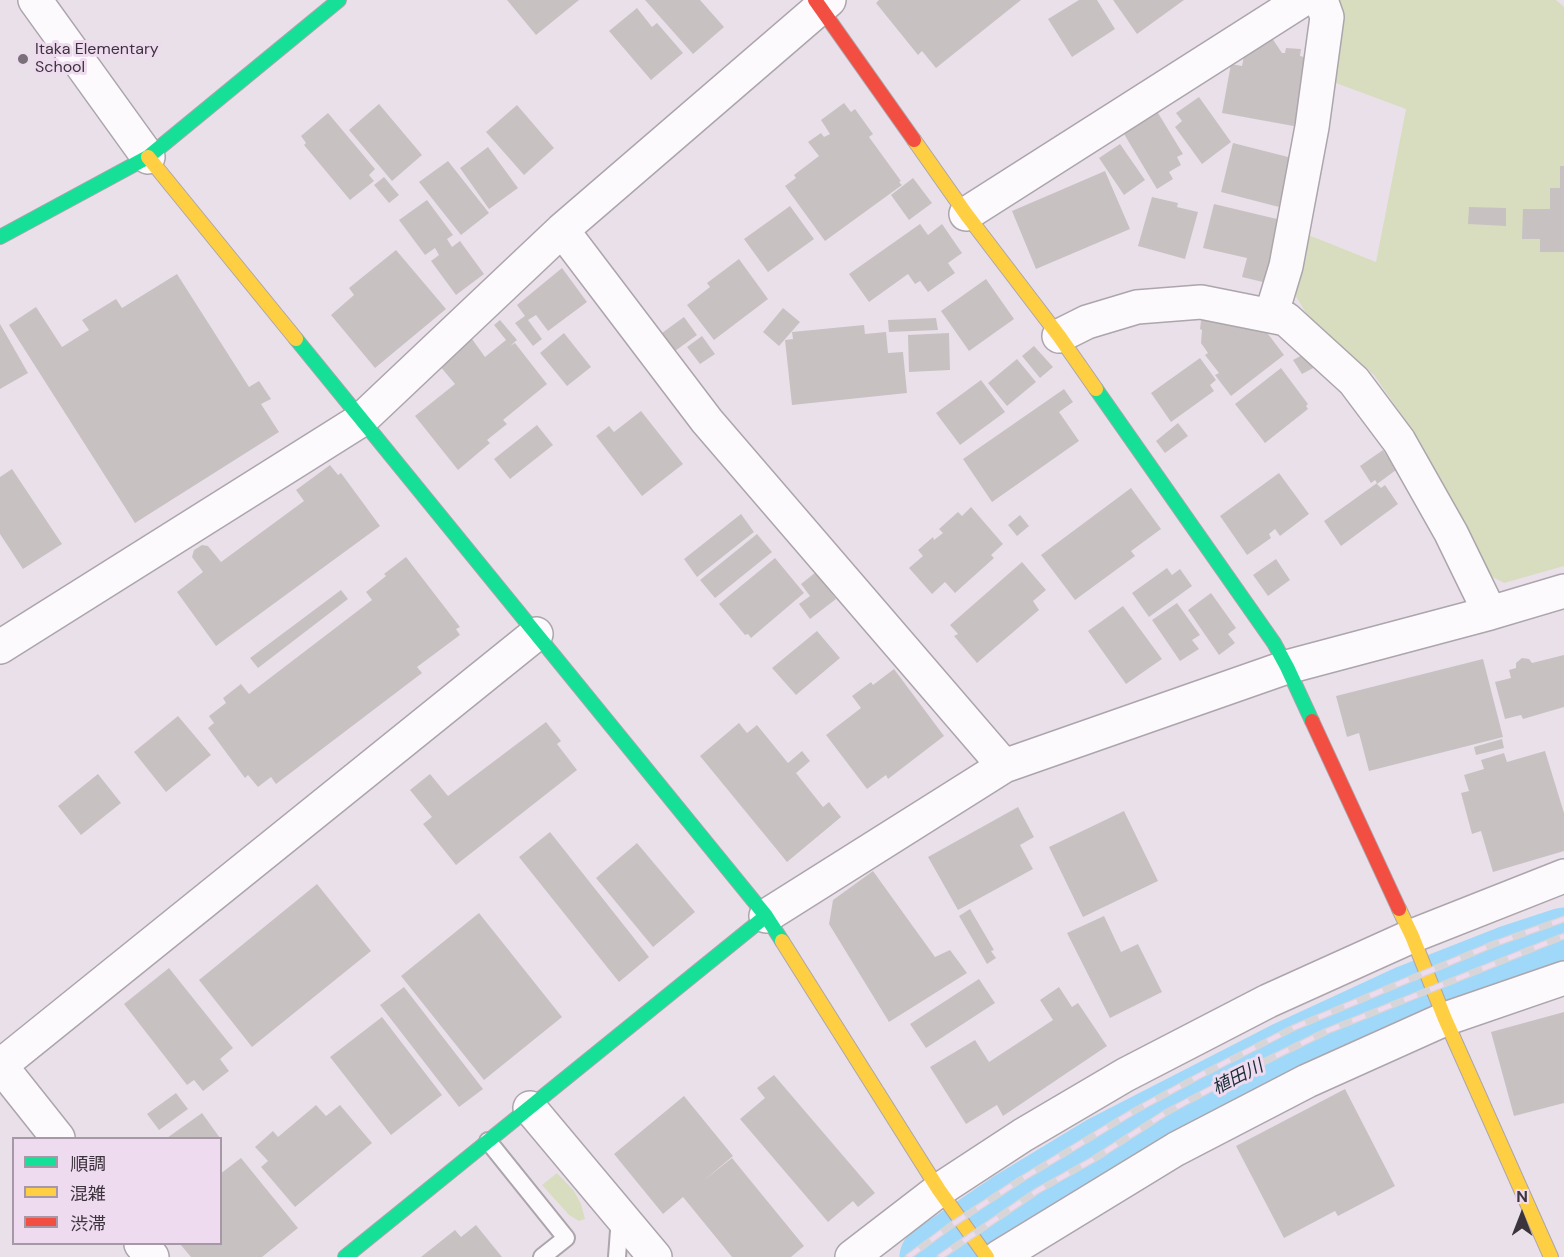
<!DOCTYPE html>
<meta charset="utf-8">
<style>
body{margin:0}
#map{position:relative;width:1564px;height:1257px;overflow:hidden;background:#eae0ea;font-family:"DM Sans","Noto Sans JP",sans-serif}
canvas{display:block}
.legend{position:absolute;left:12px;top:1137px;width:210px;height:108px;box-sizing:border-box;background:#efdbef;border:2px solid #a798a7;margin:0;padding:8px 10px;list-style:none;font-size:18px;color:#3c343c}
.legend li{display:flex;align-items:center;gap:12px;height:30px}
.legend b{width:30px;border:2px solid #a798a7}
.north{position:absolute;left:1492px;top:1185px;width:60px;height:60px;-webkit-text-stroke:4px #efdbef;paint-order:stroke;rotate:0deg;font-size:16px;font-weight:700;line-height:24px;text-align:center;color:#3c343c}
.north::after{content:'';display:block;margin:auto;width:21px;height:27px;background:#3c343c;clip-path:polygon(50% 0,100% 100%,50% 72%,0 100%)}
</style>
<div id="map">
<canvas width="1564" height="1257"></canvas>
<ul class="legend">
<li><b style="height:8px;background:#16e098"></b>順調</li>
<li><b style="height:8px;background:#ffcf43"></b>混雑</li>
<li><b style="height:8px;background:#f24e42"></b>渋滞</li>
</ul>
<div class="north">N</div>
</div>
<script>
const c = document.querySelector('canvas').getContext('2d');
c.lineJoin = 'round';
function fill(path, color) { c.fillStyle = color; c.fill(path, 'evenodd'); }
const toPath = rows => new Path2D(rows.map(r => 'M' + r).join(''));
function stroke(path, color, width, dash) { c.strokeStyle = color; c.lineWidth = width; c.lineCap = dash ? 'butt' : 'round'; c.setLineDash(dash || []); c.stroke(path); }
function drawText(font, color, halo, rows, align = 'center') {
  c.font = font + ' "DM Sans","Noto Sans JP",sans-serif'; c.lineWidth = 6; c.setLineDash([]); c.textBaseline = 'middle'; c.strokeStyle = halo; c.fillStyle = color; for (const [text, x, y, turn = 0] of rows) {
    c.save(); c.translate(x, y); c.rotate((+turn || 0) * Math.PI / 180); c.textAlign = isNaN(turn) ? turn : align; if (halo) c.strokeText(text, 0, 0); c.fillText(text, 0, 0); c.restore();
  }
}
fill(toPath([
 [1326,0,1556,0,1564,7,1564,566,1504,583,1483,572,1419,440,1374,375,1309,318,1292,290,1306,234,1376,262,1406,109,1325,79],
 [557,1173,574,1191,581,1204,585,1219,579,1221,569,1215,542,1185]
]), '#d8ddbf');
stroke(toPath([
 [931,1257,1009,1204,1103,1147,1288,1052,1407,997,1509,957,1564,939]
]), '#a0d8f9', 63);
fill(toPath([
 [507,0,579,0,536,35],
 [645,0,700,0,724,27,693,54],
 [879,0,1021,0,936,68,922,51,918,55,876,3],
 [1079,0,1097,0,1115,29,1072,57,1048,19],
 [1113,0,1184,0,1137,34],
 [637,8,652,27,657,23,683,53,651,80,609,31],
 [1270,35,1282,53,1285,53,1286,48,1301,49,1300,56,1312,59,1299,127,1222,113,1231,64,1242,66,1246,46],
 [1199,97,1231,142,1202,164,1175,127,1182,121,1176,113],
 [844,103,851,112,855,109,873,134,869,137,901,181,899,182,902,185,825,241,785,186,796,178,794,175,819,156,808,142,821,133,824,137,830,134,821,120],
 [379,104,422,155,392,181,349,130],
 [517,105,554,148,524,175,486,132],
 [1155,108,1183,154,1177,157,1181,165,1169,172,1173,179,1157,189,1121,129],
 [328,113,375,169,369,175,374,181,350,200,304,145,306,143,301,136],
 [1233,143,1292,158,1279,207,1221,192],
 [1120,144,1145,180,1124,195,1099,158],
 [488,147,518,188,489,209,460,168],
 [448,161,489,213,461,235,419,182],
 [1560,166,1564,166,1564,252,1540,252,1540,239,1522,239,1523,209,1550,209,1550,188,1560,188],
 [1105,171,1130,229,1036,269,1012,211],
 [384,177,399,195,389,203,374,185],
 [913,178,932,203,909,220,891,195],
 [1152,197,1178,203,1177,207,1198,212,1185,259,1138,246],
 [427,200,453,235,447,239,452,247,460,241,484,274,456,295,431,261,439,255,435,248,425,255,399,220],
 [1214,204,1281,220,1267,283,1242,277,1247,258,1203,248],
 [790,206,814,239,768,272,744,239],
 [1469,207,1506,208,1506,226,1468,224],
 [920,224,928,235,942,224,962,253,948,263,955,273,928,292,920,281,915,284,908,274,869,302,849,274],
 [396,250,446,309,375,368,331,315,354,295,349,288],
 [739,259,768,299,714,340,687,305,710,287,707,283],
 [562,268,587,302,548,331,536,315,528,320,542,339,533,346,515,323,525,316,517,305],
 [177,274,249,387,259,381,271,399,261,404,279,432,135,523,9,325,36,307,62,347,89,330,82,320,116,299,122,308],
 [986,279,1014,319,969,351,941,311],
 [783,308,800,322,779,346,763,332],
 [1202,313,1258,326,1262,332,1265,330,1284,355,1231,396,1215,375,1219,373,1205,355,1208,353,1201,343,1202,330,1200,329],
 [684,317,697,335,675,351,662,333],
 [936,318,938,330,889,332,888,320],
 [500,320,517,340,510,346,515,343,547,384,503,420,507,424,487,440,490,443,458,470,415,416,455,384,439,365,472,339,485,357,506,340,494,325],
 [0,324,28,373,0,389],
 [864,325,865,334,886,332,888,353,903,352,907,393,792,405,785,340,793,339,792,332],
 [564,333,591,367,567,386,540,353],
 [949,333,950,370,909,372,908,335],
 [702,336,715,354,700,364,687,347],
 [1034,346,1053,367,1040,378,1022,356],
 [1306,353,1315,367,1302,374,1293,360],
 [1200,358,1216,380,1210,385,1214,391,1171,422,1151,393],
 [1017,359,1036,382,1007,406,988,383],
 [1281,368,1308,404,1306,406,1308,409,1265,443,1235,404],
 [981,380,1005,412,960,445,936,413],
 [1064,389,1073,402,1059,412,1079,441,992,502,963,459],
 [641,411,683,464,642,496,596,436,609,426,614,432],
 [1178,423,1188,436,1165,453,1156,441],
 [537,425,553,445,510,479,494,459],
 [1383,450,1396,470,1377,484,1381,488,1385,485,1398,504,1341,546,1324,521,1377,483,1375,480,1371,483,1360,466],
 [330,465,338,475,341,473,380,526,216,646,177,592,203,572,192,557,194,550,202,545,208,546,221,562,304,501,296,490],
 [12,469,62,544,23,569,0,534,0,477],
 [1279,473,1309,514,1280,536,1275,529,1269,534,1271,538,1247,555,1220,516],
 [1131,488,1161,529,1131,551,1135,556,1075,600,1041,555],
 [971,507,1003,544,991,555,994,558,955,593,945,582,932,594,909,568,923,556,918,550,933,537,934,540,943,533,939,529,958,512,962,516],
 [741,514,754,532,697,577,684,559],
 [1020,515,1029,526,1017,536,1008,525],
 [757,534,772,552,715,598,700,580],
 [406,557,460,627,456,629,460,635,417,667,422,673,276,784,271,777,258,787,248,775,245,778,208,728,214,723,209,716,226,703,223,698,241,684,249,694,372,600,366,592,386,576,384,574],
 [775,558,804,593,751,638,748,634,745,635,719,604],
 [1276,559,1290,580,1268,596,1253,575],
 [1022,562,1046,590,1033,601,1039,610,977,663,954,636,958,634,950,625],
 [1167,568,1172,575,1180,569,1192,586,1149,617,1132,593],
 [816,572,836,599,810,619,799,604,810,596,801,584],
 [341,590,348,599,258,668,250,658],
 [1211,593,1236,628,1228,634,1235,643,1219,655,1188,610],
 [1177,603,1200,635,1192,640,1199,649,1180,661,1152,620],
 [1123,606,1162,659,1126,684,1088,631],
 [817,631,840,658,796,695,772,668],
 [1564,655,1564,707,1523,719,1521,715,1505,719,1495,682,1511,678,1509,670,1516,668,1516,663,1522,658,1529,659,1532,663],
 [1483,659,1503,737,1369,771,1359,733,1347,737,1336,696],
 [894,669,944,736,888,779,886,775,867,789,826,735,861,708,852,696,871,682,873,685],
 [178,716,211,755,166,792,134,752],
 [546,722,561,741,557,744,577,770,456,865,423,824,432,817,410,790,430,774,448,796],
 [739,723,747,733,757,725,788,763,802,751,810,761,796,773,823,807,829,802,841,817,787,862,700,756],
 [1502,739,1504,748,1476,755,1474,747],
 [1545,751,1564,813,1564,851,1493,872,1481,831,1472,834,1461,793,1469,791,1464,775,1484,769,1481,760,1504,753,1507,762],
 [98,774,121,803,81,835,58,806],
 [1018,807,1034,837,1020,845,1033,869,958,910,928,857],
 [1124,811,1158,881,1083,917,1049,847],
 [550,832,649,957,619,982,519,857],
 [637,843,695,912,653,947,596,878],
 [873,871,935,957,950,950,967,973,889,1022,829,924,833,900],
 [317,884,371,951,252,1047,199,980],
 [970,909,994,950,991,951,996,958,987,964,959,916],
 [479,913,562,1017,484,1080,401,976],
 [1104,916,1121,952,1138,944,1162,992,1110,1018,1067,933],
 [169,968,233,1048,220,1059,229,1071,203,1091,194,1080,187,1085,124,1004],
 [979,979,995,1003,926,1048,910,1024],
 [404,987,483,1089,459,1107,380,1005],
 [1059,987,1072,1007,1078,1003,1107,1046,1003,1116,997,1105,966,1124,930,1067,975,1040,989,1062,1053,1020,1040,1000],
 [1564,1012,1564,1103,1514,1116,1491,1032],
 [382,1017,442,1095,391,1135,330,1057],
 [774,1075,875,1193,858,1207,853,1201,828,1222,740,1119,765,1098,757,1088],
 [1345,1089,1395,1186,1338,1216,1335,1211,1284,1238,1236,1146],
 [176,1093,188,1109,159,1130,147,1114],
 [684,1096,733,1156,703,1181,732,1158,804,1246,791,1257,732,1257,683,1197,663,1214,614,1154],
 [316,1105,326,1116,340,1105,372,1143,295,1207,261,1167,268,1161,255,1147,273,1131,278,1137],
 [202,1113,220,1138,167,1138],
 [241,1158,298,1228,262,1257,191,1257,180,1244,220,1244,220,1174],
 [476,1225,502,1257,421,1257,455,1230,461,1237]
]), '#c8c1c1');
const lane = toPath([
 [488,1141,566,1238,542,1257],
 [617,1257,620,1217]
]);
const street = toPath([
 [35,0,148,157],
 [966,214,1302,0],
 [562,230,707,421,1004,766],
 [1271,316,1286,266,1312,127,1327,17,1321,0],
 [1059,336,1087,322,1137,307,1201,302,1286,319,1354,381,1399,441,1451,533,1490,613],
 [0,647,361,420,562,230,829,0],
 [766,916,1004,766,1287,667,1490,613,1564,591],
 [0,1065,58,1138],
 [0,1066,536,634],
 [530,1108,655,1257],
 [141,1244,152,1257],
 [852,1257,939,1190,1023,1135,1125,1075,1268,1001,1412,936,1564,876],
 [999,1257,1176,1149,1307,1081,1445,1019,1564,978]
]);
const fast = toPath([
 [0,237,148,157,339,0],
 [296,339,766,916,782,941],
 [1096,389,1274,643,1287,667,1312,721],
 [345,1257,766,916]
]);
const slow = toPath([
 [914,140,966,214,1059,336,1096,389],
 [148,157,296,339],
 [1399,909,1412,936,1445,1019,1551,1257],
 [782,941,939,1190,987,1257]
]);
const jam = toPath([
 [815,0,914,140],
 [1312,721,1399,909]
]);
stroke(lane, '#aca5ac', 20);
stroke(street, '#aca5ac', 36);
stroke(fast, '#aca5ac', 16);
stroke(slow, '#aca5ac', 16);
stroke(jam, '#aca5ac', 16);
stroke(lane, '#fcfafc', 16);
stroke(street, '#fcfafc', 33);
stroke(fast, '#16e098', 14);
stroke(slow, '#ffcf43', 14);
stroke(jam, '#f24e42', 14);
const rail = toPath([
 [908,1257,953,1224,1020,1180,1136,1110,1199,1076,1293,1028,1494,944,1564,919],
 [940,1257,1037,1191,1094,1159,1167,1112,1245,1071,1327,1031,1564,936]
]);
stroke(rail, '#d7d5d7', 7);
stroke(rail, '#efdbef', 4.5, [14]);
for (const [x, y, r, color] of [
 [23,59,6,"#797079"]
]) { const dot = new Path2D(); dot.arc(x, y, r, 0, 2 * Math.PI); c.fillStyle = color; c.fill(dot); stroke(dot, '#efdbef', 2); }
drawText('16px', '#3c343c', '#efdbef', [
 ["Itaka Elementary",35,50],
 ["School",35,68]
], 'left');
drawText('italic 18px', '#192d37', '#efdbef', [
 ["植田川",1238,1078,-27]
]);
</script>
